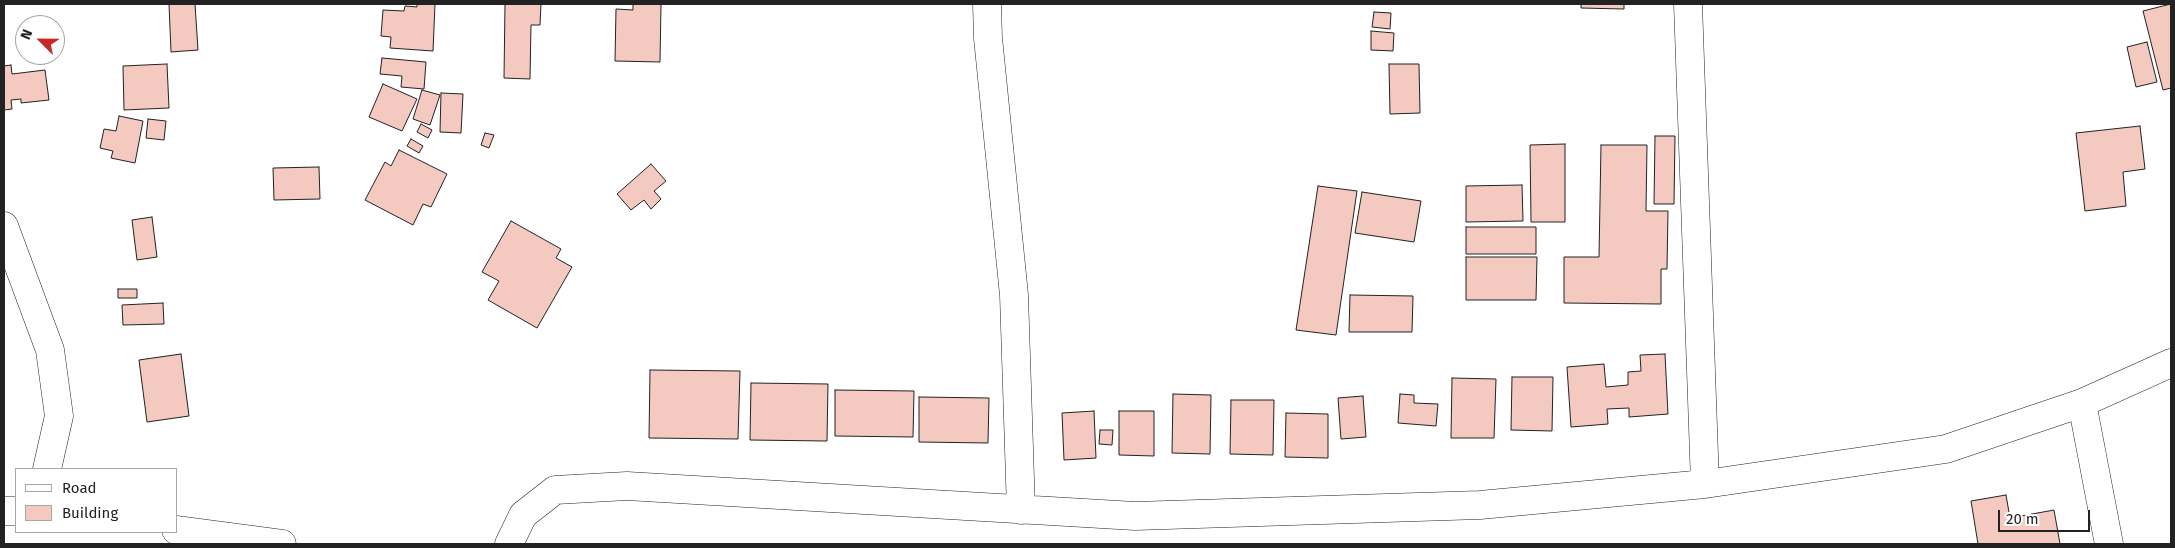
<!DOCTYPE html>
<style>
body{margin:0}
#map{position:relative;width:2175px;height:548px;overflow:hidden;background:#fff;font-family:"Fira Sans",sans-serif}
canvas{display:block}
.frame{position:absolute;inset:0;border:5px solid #222;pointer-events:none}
.legend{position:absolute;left:15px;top:468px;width:162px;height:65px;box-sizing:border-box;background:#fff;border:1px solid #a7a7a7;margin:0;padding:6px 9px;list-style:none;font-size:15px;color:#222}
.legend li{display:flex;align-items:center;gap:10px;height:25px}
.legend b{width:25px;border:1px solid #a7a7a7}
.north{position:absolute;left:15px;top:15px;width:50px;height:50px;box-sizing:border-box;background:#fff;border:1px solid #a7a7a7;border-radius:50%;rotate:293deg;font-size:14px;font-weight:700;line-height:20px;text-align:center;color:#222}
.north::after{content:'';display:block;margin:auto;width:18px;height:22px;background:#c62828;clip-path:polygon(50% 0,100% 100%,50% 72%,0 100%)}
.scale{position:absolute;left:1998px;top:510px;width:92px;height:22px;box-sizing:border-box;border:2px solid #222;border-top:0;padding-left:6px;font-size:15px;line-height:18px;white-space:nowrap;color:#222;-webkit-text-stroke:4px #fff;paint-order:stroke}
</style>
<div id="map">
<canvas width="2175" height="548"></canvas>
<div class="frame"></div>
<ul class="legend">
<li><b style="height:6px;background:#fff"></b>Road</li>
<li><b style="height:14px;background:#f3c9c0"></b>Building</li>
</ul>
<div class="north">N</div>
<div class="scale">20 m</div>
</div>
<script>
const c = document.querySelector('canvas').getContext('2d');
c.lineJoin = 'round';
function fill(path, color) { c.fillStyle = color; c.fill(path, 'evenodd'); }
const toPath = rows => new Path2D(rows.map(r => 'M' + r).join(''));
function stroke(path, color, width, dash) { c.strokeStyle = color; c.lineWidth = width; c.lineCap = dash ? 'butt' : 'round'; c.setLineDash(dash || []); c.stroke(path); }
const building = toPath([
 [169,4,195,4,198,50,171,52,169,4],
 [417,4,435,4,433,51,390,48,391,37,381,36,383,10,404,11,405,6,417,7,417,4],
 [505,4,541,4,540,25,531,25,530,79,504,78,505,4],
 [633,4,661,4,660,62,615,61,616,9,633,10,633,4],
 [1581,4,1624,4,1624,9,1581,8,1581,4],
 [2171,4,2171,88,2163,90,2143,11,2171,4],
 [1374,12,1391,13,1390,29,1372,27,1374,12],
 [1371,31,1394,33,1393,51,1371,50,1371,31],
 [2147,42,2157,82,2136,87,2127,47,2147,42],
 [382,58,426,62,424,89,401,87,402,76,380,74,382,58],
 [167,64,169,108,124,110,123,66,167,64],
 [1389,64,1419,64,1420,113,1390,114,1389,64],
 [11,65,12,74,45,70,49,100,21,103,21,99,11,100,12,109,4,110,4,66,11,65],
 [383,84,417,99,402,131,369,117,383,84],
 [422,90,440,95,430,125,413,119,422,90],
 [441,93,463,94,461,133,440,132,441,93],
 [119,116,143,121,135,163,111,158,113,151,100,148,104,129,116,131,119,116],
 [148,119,166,121,164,140,146,138,148,119],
 [421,124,432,130,428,138,417,132,421,124],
 [2140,126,2145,169,2123,172,2126,206,2085,211,2076,133,2140,126],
 [485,133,494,135,489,148,481,145,485,133],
 [1655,136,1675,136,1674,204,1654,204,1655,136],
 [411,139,423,146,419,153,407,146,411,139],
 [1565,144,1565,222,1531,222,1530,145,1565,144],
 [1601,145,1647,145,1646,211,1668,211,1667,269,1661,269,1661,304,1564,303,1564,257,1599,257,1601,145],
 [399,150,447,174,431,207,423,204,413,225,365,200,385,162,391,166,399,150],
 [651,164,666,181,654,191,661,199,651,209,644,200,631,210,617,194,651,164],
 [319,167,320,199,274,200,273,168,319,167],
 [1522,185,1523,221,1466,222,1466,186,1522,185],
 [1318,186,1357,191,1336,335,1296,330,1318,186],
 [1362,192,1421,201,1414,242,1355,233,1362,192],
 [152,217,157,257,137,260,132,220,152,217],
 [511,221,561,249,556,258,572,267,537,328,488,300,499,281,482,272,511,221],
 [1466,227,1536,227,1536,254,1466,254,1466,227],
 [1466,257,1537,257,1536,300,1466,300,1466,257],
 [118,289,137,289,137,298,118,298,118,289],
 [1350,295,1413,296,1412,332,1349,332,1350,295],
 [163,303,164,324,123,325,122,305,163,303],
 [181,354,189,416,147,422,139,360,181,354],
 [1665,354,1668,414,1629,417,1629,408,1607,409,1608,424,1571,427,1567,367,1604,364,1606,387,1628,385,1628,372,1641,371,1640,355,1665,354],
 [650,370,740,371,738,439,649,438,650,370],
 [1512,377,1553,377,1552,431,1511,430,1512,377],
 [1452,378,1496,379,1494,438,1451,438,1452,378],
 [751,383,828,384,827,441,750,440,751,383],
 [835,390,914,391,913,437,835,436,835,390],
 [1173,394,1211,395,1210,454,1172,453,1173,394],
 [1400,394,1414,395,1414,403,1438,404,1436,426,1398,423,1400,394],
 [1363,396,1366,437,1341,439,1338,398,1363,396],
 [919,397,989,398,988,443,919,442,919,397],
 [1231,400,1274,400,1273,455,1230,454,1231,400],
 [1094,411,1096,458,1064,460,1062,413,1094,411],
 [1119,411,1154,411,1154,456,1119,455,1119,411],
 [1286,413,1328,414,1328,458,1285,457,1286,413],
 [1100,430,1113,430,1112,445,1099,444,1100,430],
 [2006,495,2010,518,2054,510,2060,544,1978,544,1971,501,2006,495]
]);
fill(building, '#f3c9c0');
stroke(building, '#222', 1);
const minor = toPath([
 [987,4,988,38,1014,295,1021,510],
 [1688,4,1705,484],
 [4,226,50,350,59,416,47,469],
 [2082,403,2109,544],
 [509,544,523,515,555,490,627,486,1135,516,1480,505,1705,484,1946,449,2082,403,2171,363]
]);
const primary = toPath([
 [4,511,16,511],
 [176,530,282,544]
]);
stroke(minor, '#222', 29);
stroke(primary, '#222', 29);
stroke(minor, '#fff', 28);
stroke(primary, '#fff', 28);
</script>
